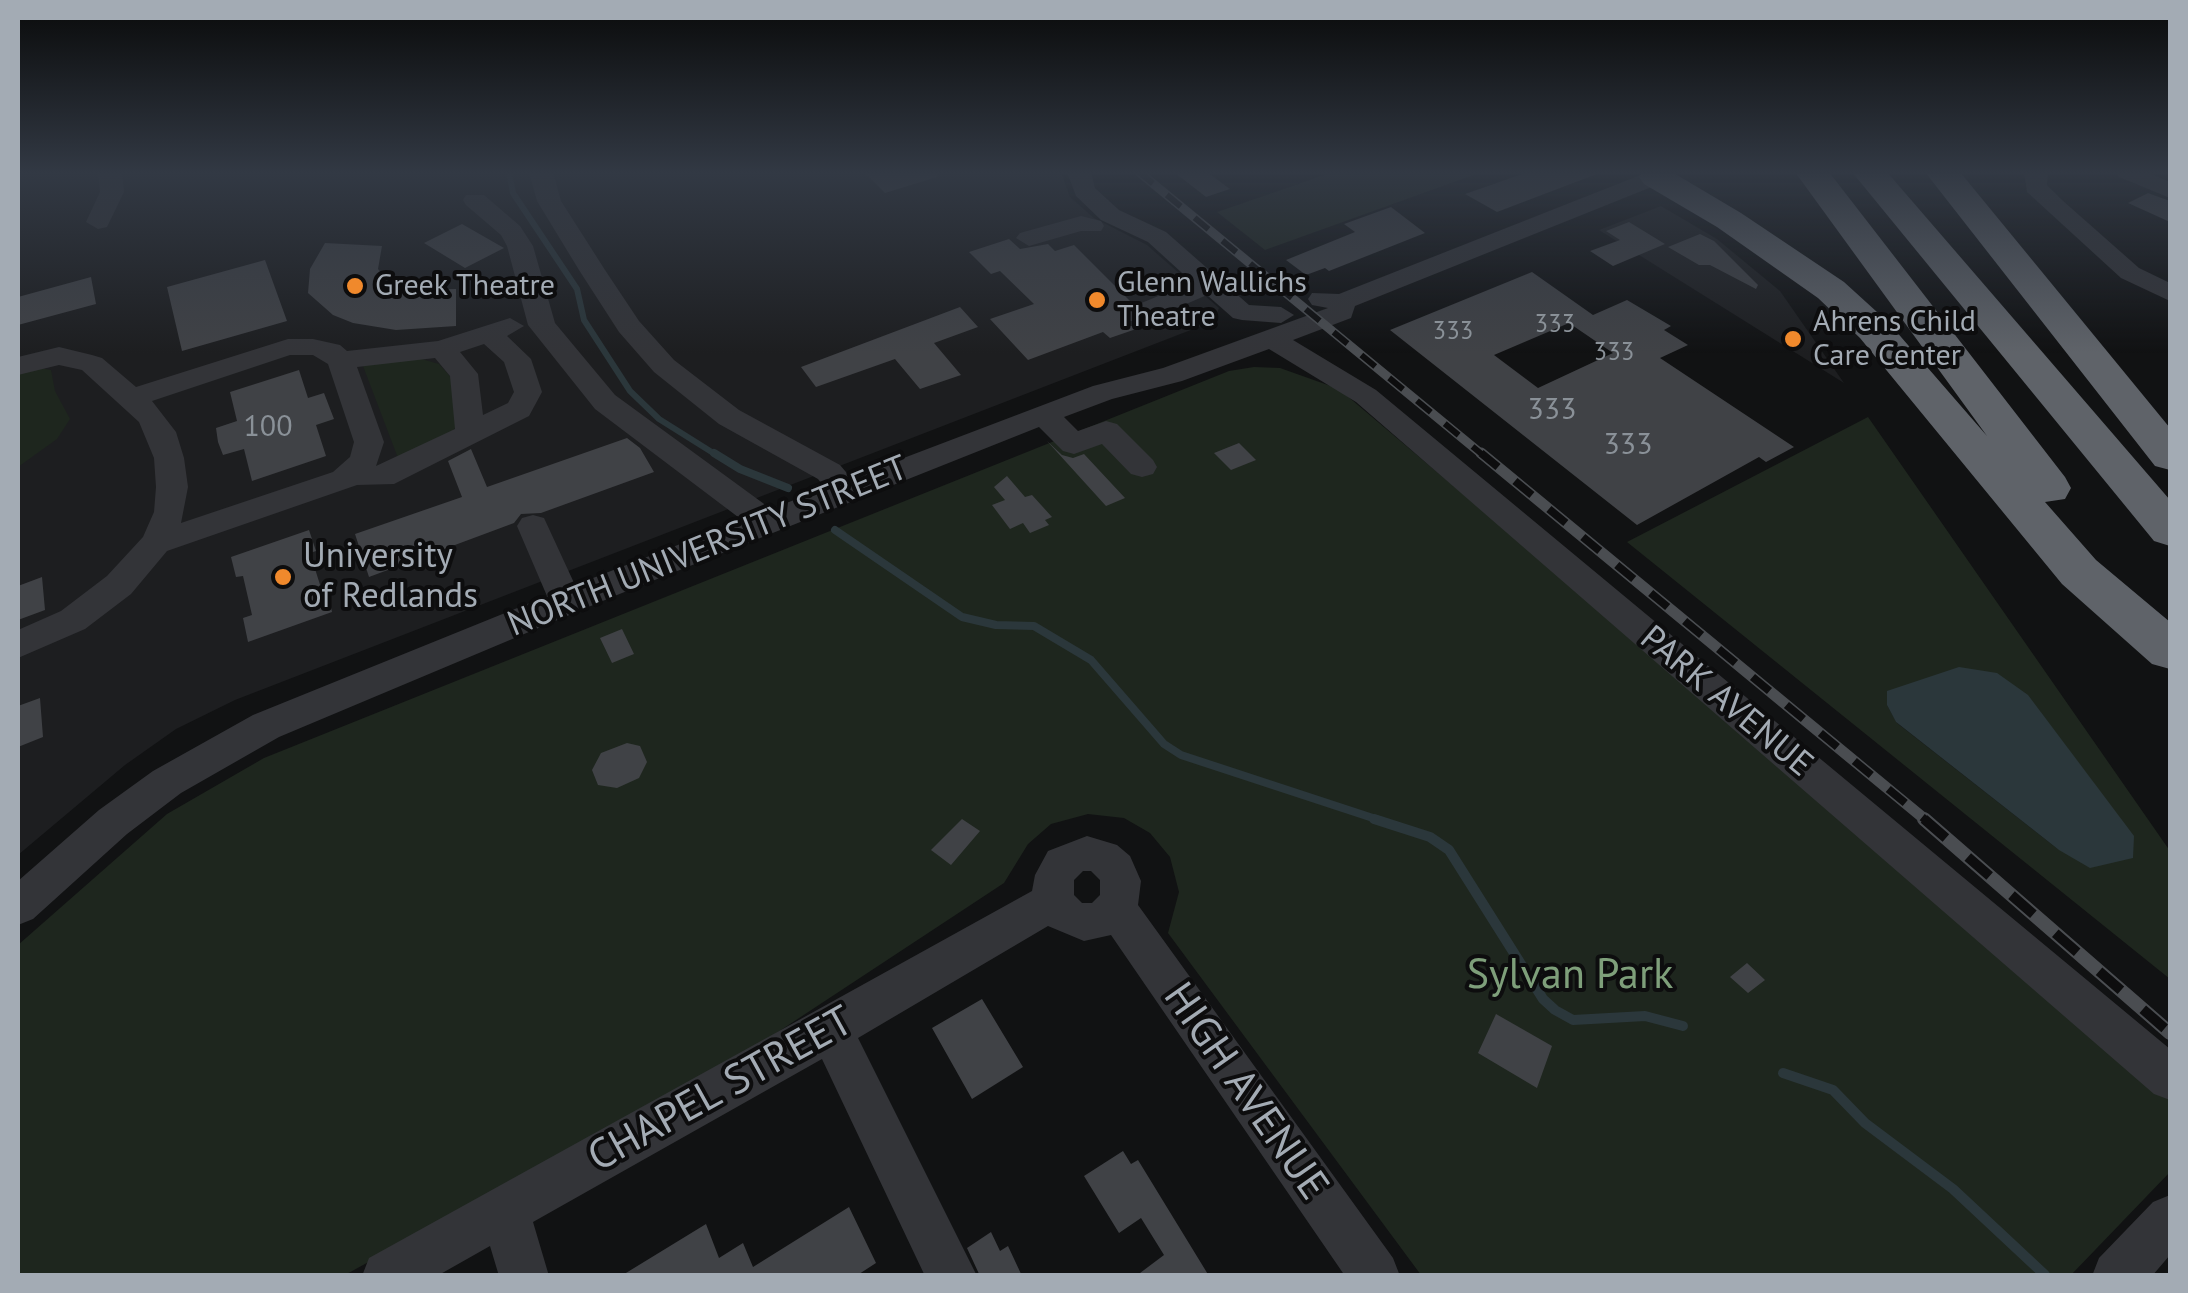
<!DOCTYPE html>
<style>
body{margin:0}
#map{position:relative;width:2188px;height:1293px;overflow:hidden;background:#111213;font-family:"PT Sans",sans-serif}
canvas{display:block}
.frame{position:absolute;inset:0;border:20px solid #a3abb4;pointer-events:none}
</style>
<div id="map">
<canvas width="2188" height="1293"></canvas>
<div class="frame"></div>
</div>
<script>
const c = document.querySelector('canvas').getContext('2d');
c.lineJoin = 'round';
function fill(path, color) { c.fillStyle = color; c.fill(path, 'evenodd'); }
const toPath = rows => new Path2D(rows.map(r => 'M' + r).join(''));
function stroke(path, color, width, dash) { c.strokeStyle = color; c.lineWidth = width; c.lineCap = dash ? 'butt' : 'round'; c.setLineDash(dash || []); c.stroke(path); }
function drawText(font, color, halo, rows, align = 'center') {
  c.font = font + ' "PT Sans",sans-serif'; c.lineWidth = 8; c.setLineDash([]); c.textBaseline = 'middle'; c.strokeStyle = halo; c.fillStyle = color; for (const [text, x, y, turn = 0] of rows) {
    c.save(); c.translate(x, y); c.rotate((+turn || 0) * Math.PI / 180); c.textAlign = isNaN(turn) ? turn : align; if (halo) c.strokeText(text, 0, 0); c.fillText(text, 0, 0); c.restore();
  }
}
fill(toPath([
 [18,172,1061,172,1070,197,1094,218,1147,245,1219,308,1214,321,235,700,176,729,125,765,18,855],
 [1661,206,1717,239,1780,291,1844,383,1599,230]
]), '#1d1e20');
fill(toPath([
 [1333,172,1482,172,1265,250,1217,212],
 [418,358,439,364,456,383,457,426,450,433,398,458,363,366],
 [34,367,51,370,55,391,70,419,57,439,18,467,18,371],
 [1254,367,1280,368,1339,389,2170,1093,2170,1172,2071,1275,1421,1275,1168,933,1179,892,1170,857,1150,833,1124,818,1088,814,1051,824,1028,844,1004,883,749,1051,345,1275,18,1275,18,945,167,814,264,758,1229,371],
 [1868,417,2170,851,2170,979,1627,542],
 [1887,705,2059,850,1897,723]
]), '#1e261e');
fill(toPath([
 [1959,667,1997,673,2028,695,2134,836,2133,858,2090,868,2059,850,1896,722,1887,705,1887,691]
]), '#2b373b');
stroke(toPath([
 [509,172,513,193,577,289,584,320,630,391,659,419,718,456]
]), '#2b373b', 6);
stroke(toPath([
 [714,453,740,469,788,488],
 [835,530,962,617,996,625,1034,626,1091,660,1164,744,1181,755,1382,821]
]), '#2b373b', 8);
stroke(toPath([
 [1374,819,1430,837,1449,850,1543,999,1555,1010,1573,1020,1645,1016,1683,1026],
 [1783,1073,1833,1090,1865,1123,1953,1189,2045,1275]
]), '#2b373b', 10);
fill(toPath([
 [864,172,936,172,937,177,885,193],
 [1174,172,1207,172,1230,189,1206,197],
 [1528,172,1596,172,1597,174,1497,212,1465,194],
 [2148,193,2170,201,2170,222,2128,203],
 [1391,207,1425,233,1329,271,1325,268,1306,275,1286,260,1355,232,1344,224],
 [1629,222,1665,244,1613,266,1590,251,1620,240,1606,231],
 [462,224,504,248,465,268,424,243],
 [1700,234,1714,241,1758,285,1756,289,1710,265,1699,265,1668,247],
 [1009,239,1020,249,1048,244,1055,251,1074,245,1132,303,1124,307,1121,317,1127,325,1139,328,1110,338,1103,332,1028,360,990,319,1034,304,1000,271,991,274,969,252],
 [325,243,382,246,378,269,389,282,413,290,456,289,456,326,396,330,353,323,333,315,308,293,310,269],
 [265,260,287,321,182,351,167,287],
 [1532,272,1593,315,1627,300,1671,326,1664,330,1688,345,1660,358,1794,447,1766,462,1759,457,1637,525,1390,330],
 [1569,323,1613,353,1538,388,1494,355],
 [91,277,96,304,18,325,18,297],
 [960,307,978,327,934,343,961,375,920,389,895,359,816,387,801,367],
 [299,370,308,398,324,393,334,419,316,425,326,456,252,481,244,449,223,455,218,442,216,428,237,421,230,392],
 [627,438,640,448,654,472,541,513,521,514,514,523,369,577,355,534,462,497,448,461,471,449,487,487],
 [1047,441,1062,455,1073,458,1084,454,1125,498,1106,506],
 [1239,443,1256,460,1231,470,1214,453],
 [1007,476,1025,497,1032,495,1052,517,1045,520,1049,525,1030,533,1023,523,1010,529,992,505,1005,500,994,487],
 [309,530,316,551,310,553,322,591,327,589,332,612,248,642,243,618,252,615,243,576,236,577,231,557],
 [42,577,45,610,18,620,18,586],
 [622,629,634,654,612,663,600,638],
 [40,698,43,737,18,747,18,706],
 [627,743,640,746,647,762,639,778,617,788,598,785,592,770,601,753],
 [962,819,980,831,951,865,931,850],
 [1747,963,1765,980,1748,993,1730,977],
 [982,999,1023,1067,972,1099,932,1028],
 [1496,1014,1552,1046,1537,1088,1478,1053],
 [1123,1151,1131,1164,1138,1160,1209,1276,1136,1276,1164,1255,1141,1218,1119,1233,1084,1176],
 [849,1207,876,1263,856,1276,621,1276,706,1224,719,1258,743,1243,753,1267],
 [991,1232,1000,1251,1008,1246,1022,1276,980,1276,967,1248]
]), '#404246');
fill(toPath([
 [98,172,122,172,124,192,107,227,98,229,86,222,100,192,98,172],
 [529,172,553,172,561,201,605,270,639,321,674,360,739,410,840,465,851,478,1093,386,1163,368,1328,308,1312,305,1308,299,1312,293,1339,294,1648,172,1664,172,1668,177,1664,182,1355,306,1351,318,1293,340,1376,390,2170,1049,2170,1100,2154,1094,1356,402,1269,349,1182,381,1112,399,1064,417,1078,431,1106,421,1117,424,1153,460,1157,467,1153,474,1142,477,1131,474,1102,444,1074,454,1063,451,1039,427,617,595,279,737,181,793,127,834,33,919,18,925,18,881,99,810,153,771,253,715,547,596,517,526,522,518,533,515,544,518,575,585,742,520,595,409,528,325,507,246,501,235,466,205,463,200,466,195,484,195,520,226,533,246,555,323,615,395,771,509,825,488,818,479,719,424,654,372,619,332,579,270,537,201,529,172],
 [1067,172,1091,172,1095,188,1119,210,1166,232,1249,305,1281,307,1294,315,1281,323,1242,320,1233,318,1207,295,1147,321,1127,321,1124,315,1127,309,1192,282,1148,242,1101,220,1076,196,1067,172],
 [2024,172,2048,172,2047,185,2062,200,2139,268,2170,283,2170,301,2121,278,2027,192,2024,172],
 [2115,172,2147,172,2170,182,2170,198,2119,177,2115,172],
 [1081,216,1101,221,1104,226,1101,231,1081,231,1029,246,1016,238,1020,233,1081,216],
 [510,318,524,326,507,336,531,359,542,392,529,416,394,484,357,485,167,551,131,594,85,629,18,658,18,630,61,611,107,576,143,537,154,512,156,487,154,458,139,422,82,370,59,365,18,375,18,357,59,347,92,355,102,358,136,387,288,339,313,339,340,345,347,351,438,341,510,318],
 [484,344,504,362,514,392,508,403,483,415,478,374,460,352,484,344],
 [290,355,313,355,328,364,354,442,350,457,333,472,181,523,188,487,184,458,176,432,152,401,290,355],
 [435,358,450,376,455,429,376,466,384,442,357,367,435,358],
 [1087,836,1117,845,1130,856,1141,881,1138,905,1393,1258,1400,1276,1345,1276,1111,935,1084,941,1048,926,858,1038,977,1276,925,1276,822,1059,533,1222,549,1276,499,1276,490,1246,437,1276,362,1276,369,1258,1032,891,1035,875,1048,851,1087,836],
 [1083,871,1091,871,1100,880,1100,895,1092,903,1082,903,1074,895,1074,880,1083,871],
 [2170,1195,2170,1255,2152,1276,2092,1276,2099,1258,2153,1202,2170,1195]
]), '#333438');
fill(toPath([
 [1643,172,1672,172,1741,213,1844,282,1888,322,1987,436,1795,172,1829,172,2065,477,2071,488,2065,499,2045,502,2096,560,2170,622,2170,669,2152,664,2062,584,1860,338,1818,298,1717,227,1644,184,1639,177,1643,172],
 [1852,172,1887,172,2170,500,2170,546,2154,541,1852,172],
 [1925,172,1960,172,2170,428,2170,470,2155,466,1925,172]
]), '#5f6369');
const railFar2 = toPath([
 [1139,172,1484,456]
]);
const railFar1 = toPath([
 [1481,453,1927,821]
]);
const rail = toPath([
 [1924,819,2170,1033]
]);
stroke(railFar2, '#4a4d51', 9);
stroke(railFar1, '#4a4d51', 11);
stroke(rail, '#4a4d51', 14);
stroke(railFar2, '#0d0d0e', 6, [18]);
stroke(railFar1, '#0d0d0e', 8, [22]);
stroke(rail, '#0d0d0e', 10, [29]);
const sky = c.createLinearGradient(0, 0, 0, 353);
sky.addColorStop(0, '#090a0a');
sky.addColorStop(0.49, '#323944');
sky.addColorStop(1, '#32394400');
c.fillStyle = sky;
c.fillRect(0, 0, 2188, 353);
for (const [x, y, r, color] of [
 [355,286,10,"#f0892c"],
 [1097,300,10,"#f0892c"],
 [1793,339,10,"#f0892c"],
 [283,577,10,"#f0892c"]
]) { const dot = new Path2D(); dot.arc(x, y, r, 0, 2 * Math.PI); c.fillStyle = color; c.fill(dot); stroke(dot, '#0d0d0e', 4); }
drawText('25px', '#8a9198', null, [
 ["333",1555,325],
 ["333",1453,332],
 ["333",1614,353]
]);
drawText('30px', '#a3abb4', '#0d0d0e', [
 ["Glenn Wallichs",1117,283],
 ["Theatre",1117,317],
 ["Greek Theatre",375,286],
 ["Ahrens Child",1813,322],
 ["Care Center",1813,356]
], 'left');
drawText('30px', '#8a9198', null, [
 ["333",1552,410],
 ["100",268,427],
 ["333",1628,445]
]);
drawText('35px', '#a3abb4', '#0d0d0e', [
 ["NORTH UNIVERSITY STREET",708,547,-22],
 ["PARK AVENUE",1726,702,40]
]);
drawText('35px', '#a3abb4', '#0d0d0e', [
 ["University",303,557],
 ["of Redlands",303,597]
], 'left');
drawText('42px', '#7e9f7a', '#0d0d0e', [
 ["Sylvan Park",1570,976]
]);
drawText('42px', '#a3abb4', '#0d0d0e', [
 ["CHAPEL STREET",721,1090,-29],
 ["HIGH AVENUE",1245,1092,55]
]);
</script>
